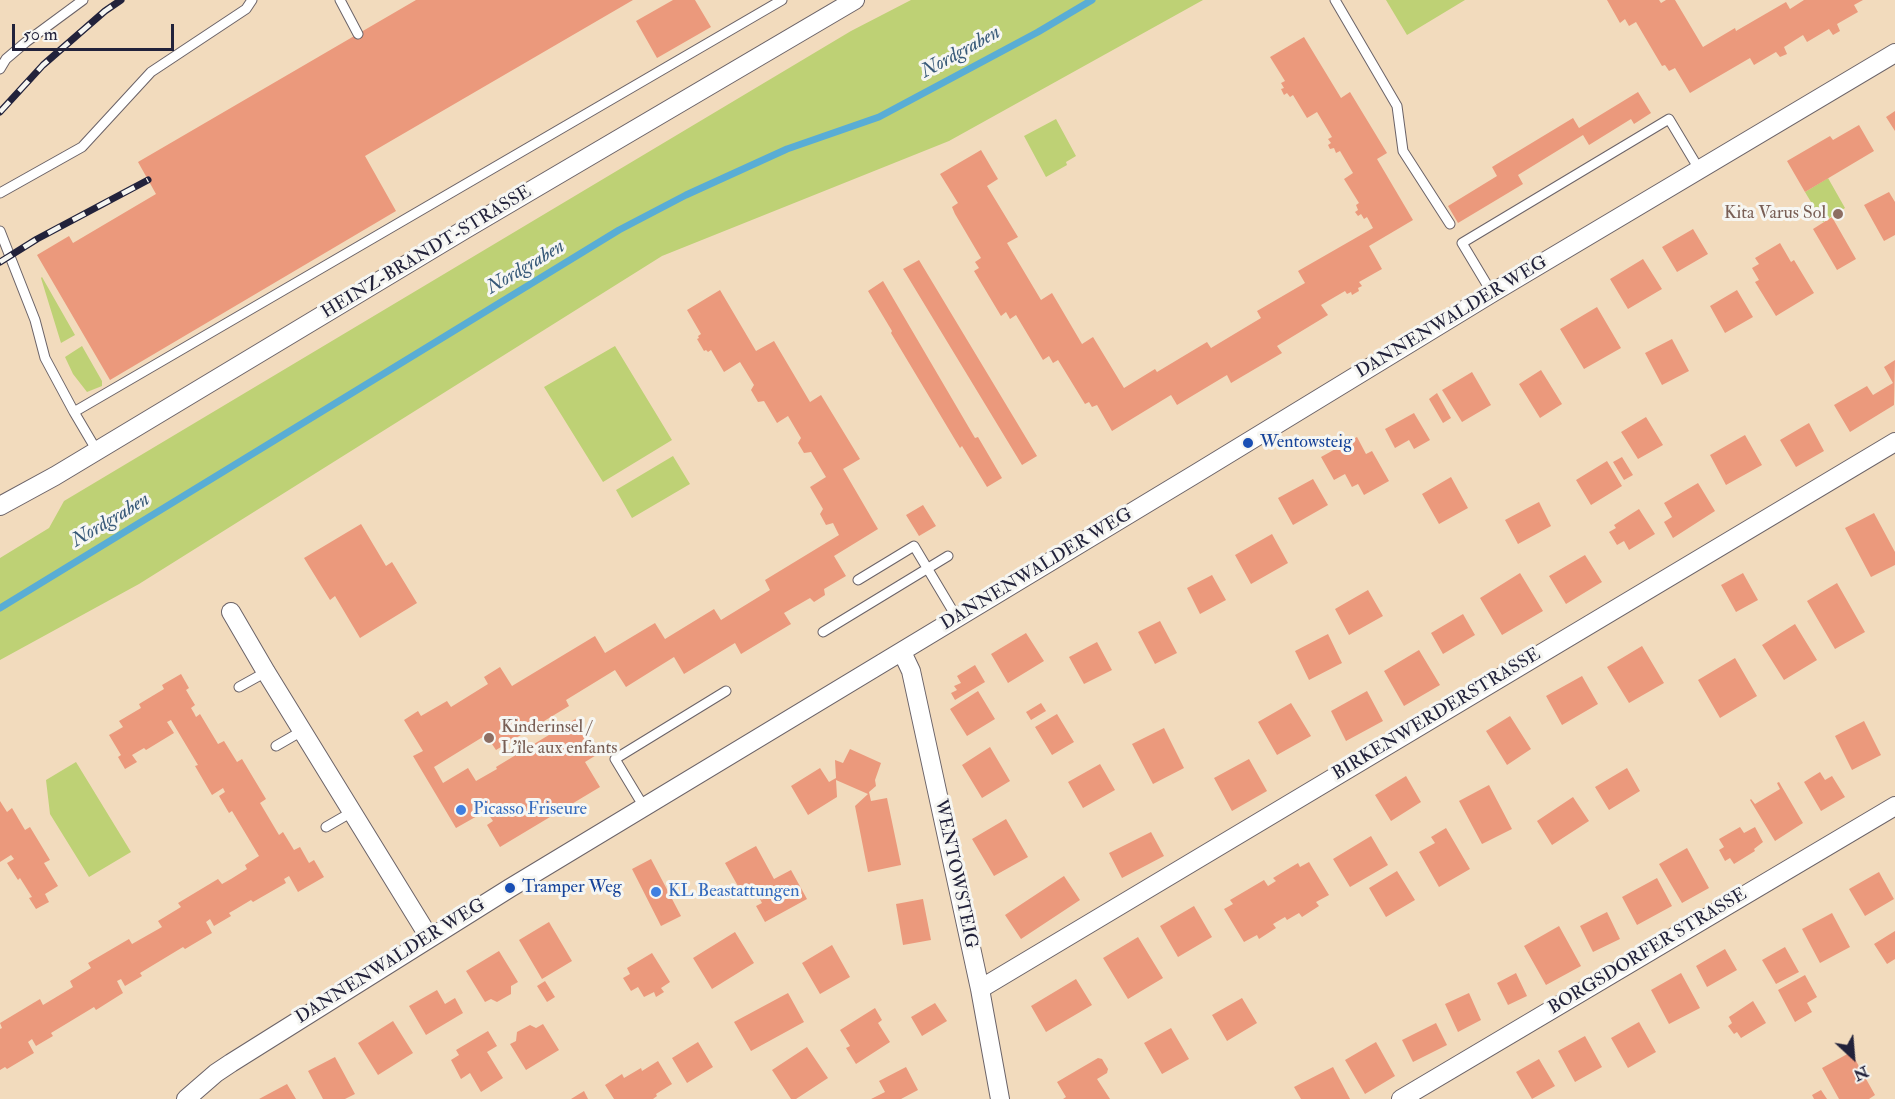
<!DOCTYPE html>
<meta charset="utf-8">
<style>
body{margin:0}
#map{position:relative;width:1895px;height:1099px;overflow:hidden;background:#f2dbbd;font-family:"IM FELL Double Pica",serif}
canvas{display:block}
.north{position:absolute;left:1823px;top:1027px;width:60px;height:60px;-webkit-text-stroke:4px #f6f6f2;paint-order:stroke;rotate:154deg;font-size:16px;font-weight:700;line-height:24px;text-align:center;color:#22223b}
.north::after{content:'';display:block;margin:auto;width:21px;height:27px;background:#22223b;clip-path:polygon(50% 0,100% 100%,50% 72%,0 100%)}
.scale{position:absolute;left:12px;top:24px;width:162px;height:27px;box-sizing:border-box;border:3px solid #22223b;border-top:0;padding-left:8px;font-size:18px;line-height:21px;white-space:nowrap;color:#22223b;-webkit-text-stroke:4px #f6f6f2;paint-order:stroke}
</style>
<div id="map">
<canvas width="1895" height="1099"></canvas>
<div class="north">N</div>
<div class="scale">50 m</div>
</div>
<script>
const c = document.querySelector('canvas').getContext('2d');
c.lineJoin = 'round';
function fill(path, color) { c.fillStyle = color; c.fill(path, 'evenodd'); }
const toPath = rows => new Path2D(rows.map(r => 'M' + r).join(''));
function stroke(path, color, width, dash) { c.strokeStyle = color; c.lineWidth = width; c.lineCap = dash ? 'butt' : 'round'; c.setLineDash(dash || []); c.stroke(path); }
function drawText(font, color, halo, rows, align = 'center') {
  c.font = font + ' "IM FELL Double Pica",serif'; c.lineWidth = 6; c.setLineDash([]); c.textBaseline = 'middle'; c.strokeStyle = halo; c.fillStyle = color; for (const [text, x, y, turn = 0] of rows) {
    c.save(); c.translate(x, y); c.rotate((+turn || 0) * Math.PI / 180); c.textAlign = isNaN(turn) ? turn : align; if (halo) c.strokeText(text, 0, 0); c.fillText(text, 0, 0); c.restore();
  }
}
fill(toPath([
 [911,0,1203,0,949,141,662,256,139,584,0,660,0,558,49,528,64,501,851,31],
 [1386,0,1465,0,1407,35],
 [1056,119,1076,156,1066,162,1067,165,1046,177,1024,136],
 [1828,178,1845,208,1823,222,1805,192],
 [42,277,75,335,61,343,41,278],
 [82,346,102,381,102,386,87,392,73,374,65,357],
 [615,346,672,440,603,482,544,387],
 [673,456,690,484,632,518,616,490],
 [76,762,131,852,89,877,50,814,46,780]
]), '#bed175');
stroke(toPath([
 [0,608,619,230,686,195,787,149,879,117,1038,32,1092,0]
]), '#59add5', 7);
fill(toPath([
 [416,0,633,0,365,156,396,211,110,380,37,255,69,236,73,243,156,194,138,162],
 [673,0,695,0,711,27,657,58,636,21],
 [1607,0,1659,0,1661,3,1666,0,1675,0,1703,47,1735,28,1736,31,1786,2,1790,9,1804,0,1863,0,1854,5,1858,12,1837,24,1840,31,1833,35,1829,29,1807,42,1803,35,1784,47,1787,54,1780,57,1776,52,1754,65,1750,58,1690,93,1675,68,1669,71,1665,65,1662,66,1636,22,1629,26,1625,19,1620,23],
 [1304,37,1341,98,1350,92,1387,153,1377,159,1413,220,1369,246,1382,269,1359,282,1362,286,1358,288,1359,291,1352,295,1351,292,1347,294,1345,291,1321,305,1328,315,1277,346,1282,353,1231,383,1227,375,1177,405,1171,395,1112,431,1097,405,1092,407,1089,402,1085,404,1058,360,1053,363,1049,356,1043,360,1016,315,1010,319,1006,312,1001,316,974,271,979,268,975,262,981,258,955,214,952,207,958,203,940,174,981,150,998,179,987,186,1018,237,1007,243,1041,300,1052,293,1082,344,1093,337,1124,388,1155,369,1157,372,1207,342,1211,348,1261,318,1257,311,1305,283,1298,271,1373,228,1367,217,1364,219,1361,214,1358,216,1355,212,1358,210,1356,205,1359,203,1344,179,1353,173,1340,151,1336,153,1334,148,1330,149,1328,145,1331,143,1328,139,1332,137,1317,112,1307,118,1293,95,1290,97,1287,93,1284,95,1281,89,1284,88,1281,83,1285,81,1270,57],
 [1638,92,1651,113,1634,124,1631,119,1589,145,1583,135,1518,175,1523,184,1458,223,1448,206,1497,176,1492,167,1573,118,1579,128],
 [1895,111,1895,131,1886,117],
 [1859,125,1874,151,1805,192,1787,161,1830,136,1833,140],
 [1889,192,1895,202,1895,235,1884,241,1864,205],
 [1832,217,1856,259,1837,270,1813,229],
 [1693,229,1708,254,1677,272,1662,247],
 [1780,243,1791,262,1794,260,1814,293,1776,316,1755,282,1759,280,1752,268,1759,264,1755,258],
 [1643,259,1662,289,1628,309,1610,279],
 [919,260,1037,456,1022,465,903,269],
 [883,281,975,438,978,437,1002,478,987,487,962,446,960,448,891,333,892,331,868,291],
 [720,290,756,351,774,341,810,402,821,395,860,459,843,469,878,529,834,556,846,576,824,589,825,595,814,602,810,598,784,613,791,624,741,654,735,643,684,674,674,657,626,687,615,670,566,700,569,706,496,750,486,735,434,767,443,783,468,768,476,781,497,769,496,767,577,718,598,754,585,762,600,787,500,847,487,825,493,821,486,811,456,828,413,756,423,751,404,720,418,711,421,716,447,701,451,707,488,684,484,677,500,667,512,686,595,636,605,653,655,623,665,639,714,609,721,620,770,590,765,580,839,535,833,523,826,525,820,514,823,509,810,487,826,477,811,452,804,453,798,443,801,438,788,416,777,423,764,401,758,402,751,390,754,385,740,362,724,372,711,350,708,352,706,350,704,351,697,339,699,338,698,336,701,334,687,310],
 [1737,290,1753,317,1725,333,1710,306],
 [1597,307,1621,348,1584,369,1560,329],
 [1672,339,1689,371,1662,385,1645,353],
 [1895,360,1894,405,1850,432,1834,405,1867,386,1873,395,1893,383,1884,367],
 [1541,370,1562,404,1540,418,1519,384],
 [1472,372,1491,405,1462,422,1442,390],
 [1437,393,1451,418,1443,423,1429,399],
 [1414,413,1430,440,1414,449,1409,440,1395,448,1385,429],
 [1646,417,1663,445,1638,459,1621,432],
 [1809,423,1824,451,1796,467,1780,440],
 [1745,435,1762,465,1726,485,1710,455],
 [1357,437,1366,454,1372,451,1389,481,1364,495,1358,484,1352,487,1345,474,1334,480,1321,457],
 [1622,457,1633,475,1624,480,1613,462],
 [1607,461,1622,486,1591,505,1576,480],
 [1451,477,1468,508,1439,524,1422,494],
 [1313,479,1328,505,1293,525,1278,498],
 [1698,483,1715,511,1673,538,1664,522,1672,517,1664,503],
 [1539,502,1551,526,1518,544,1505,520],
 [923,505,936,526,919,536,906,515],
 [1639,509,1655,534,1629,550,1624,541,1617,545,1609,532,1616,528,1614,525],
 [1874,513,1895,552,1895,565,1871,577,1845,528],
 [361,524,386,566,392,562,417,603,360,638,335,596,330,600,304,558],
 [1272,534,1288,563,1251,584,1235,555],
 [1585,555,1602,582,1566,604,1549,576],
 [1520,573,1543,611,1502,635,1480,598],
 [1743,573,1758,600,1736,612,1721,585],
 [1212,575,1226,600,1200,614,1187,588],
 [1837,583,1865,632,1835,649,1807,601],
 [1368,590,1383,616,1349,635,1335,609],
 [1463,614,1475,635,1443,654,1431,633],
 [1160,621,1177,653,1155,664,1138,632],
 [1795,624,1817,660,1784,680,1762,645],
 [1026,633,1044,661,1008,683,991,654],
 [1328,634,1342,663,1309,680,1295,651],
 [1097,642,1112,670,1084,684,1069,657],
 [1642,646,1664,683,1629,703,1607,667],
 [1419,650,1440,685,1404,706,1384,671],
 [1735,658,1757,696,1720,718,1698,680],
 [975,665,985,682,955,700,951,693,957,690,954,686,961,683,957,676],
 [181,674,189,688,186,690,195,705,191,708,194,713,196,717,200,714,218,744,224,741,237,762,242,759,266,799,260,803,279,835,283,832,294,850,300,847,309,863,314,860,324,877,298,892,289,876,284,879,286,883,253,902,251,900,236,909,229,913,231,916,214,926,210,919,206,922,212,933,185,949,183,947,140,973,142,976,125,986,121,979,117,981,123,993,96,1010,94,1007,51,1033,53,1036,36,1046,32,1039,28,1042,34,1053,7,1069,5,1067,0,1070,0,1029,2,1028,0,1023,40,999,43,1005,73,987,70,981,91,968,88,963,129,939,132,944,162,927,158,921,181,907,178,903,218,879,222,884,231,879,247,869,245,865,259,856,232,811,229,813,219,796,225,792,223,788,212,795,195,766,198,765,171,720,167,722,174,733,146,750,144,748,132,755,137,762,125,769,118,757,121,755,109,735,123,727,119,721,141,708,139,704,164,689,162,685],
 [1582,676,1598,704,1562,725,1546,696],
 [978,691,995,719,967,736,950,709],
 [1367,691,1383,721,1346,741,1331,711],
 [1041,703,1046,711,1031,720,1026,712],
 [1291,703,1311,736,1277,755,1258,722],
 [1057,714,1074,742,1052,755,1035,727],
 [1510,716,1531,749,1507,765,1486,731],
 [1864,721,1881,755,1852,770,1835,736],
 [1164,728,1184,768,1153,784,1132,744],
 [990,747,1010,781,982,798,962,765],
 [850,749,881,763,875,780,876,786,869,792,871,801,887,798,901,865,868,872,855,806,868,794,836,780,837,797,808,815,791,786,820,768,829,782,836,778,835,760,843,763],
 [1249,759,1267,791,1232,811,1214,778],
 [1100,764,1115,790,1083,808,1068,782],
 [1627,768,1640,791,1609,810,1595,787],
 [1820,772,1825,780,1832,776,1845,797,1821,811,1804,782],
 [1406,776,1421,802,1391,821,1375,795],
 [1779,782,1803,823,1775,841,1750,800,1751,799,1755,804,1780,789,1777,783],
 [1489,785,1512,829,1482,844,1459,801],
 [1573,797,1589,821,1552,845,1537,821],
 [0,801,7,812,12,808,25,830,30,827,50,860,44,863,58,886,45,894,49,902,36,909,29,898,32,897,20,878,18,880,7,863,14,859,11,855,0,862],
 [1006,819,1028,857,994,876,972,839],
 [1740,827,1744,833,1755,827,1763,842,1754,849,1755,851,1734,864,1730,858,1725,861,1719,850,1724,847,1719,839],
 [1446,828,1470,869,1439,887,1419,852,1435,843,1431,837],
 [1151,832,1164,856,1122,878,1109,853],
 [1371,836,1388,865,1350,887,1333,859],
 [756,846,774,879,791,870,807,899,765,922,756,906,762,903,755,889,743,895,725,863],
 [1687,848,1709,888,1682,903,1659,864],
 [651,859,681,916,661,926,632,869],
 [1309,862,1329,895,1316,902,1319,906,1302,917,1299,913,1287,920,1285,917,1273,924,1276,928,1259,939,1257,935,1244,942,1224,909,1233,904,1230,900,1264,880,1268,886,1276,881,1273,878,1298,863,1300,867],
 [1397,871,1415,900,1386,917,1369,888],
 [1879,872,1894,899,1865,916,1849,889],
 [1064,876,1080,900,1021,939,1005,915],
 [1657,878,1672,906,1637,925,1622,897],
 [923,899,931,940,903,945,896,904],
 [1194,906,1212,937,1178,957,1160,926],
 [1607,912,1620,939,1593,952,1580,926],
 [1832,913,1850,947,1820,963,1802,929],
 [549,922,572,961,542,979,519,940],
 [1559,926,1581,966,1546,985,1524,946],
 [1895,931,1895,959,1887,964,1874,944],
 [735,932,754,963,712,989,693,958],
 [1138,937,1163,978,1128,999,1103,958],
 [832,945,850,977,820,994,802,963],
 [1785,947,1799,972,1776,984,1762,960],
 [1725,949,1737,970,1707,987,1696,966],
 [499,951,518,982,511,986,511,994,497,1002,491,999,485,1002,466,971],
 [652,953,670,982,661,988,664,992,656,997,654,992,644,997,638,987,631,991,623,978,630,974,627,968],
 [1516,973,1527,996,1508,1005,1497,983],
 [1681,973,1700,1008,1669,1024,1651,990],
 [1805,975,1817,997,1807,1003,1812,1012,1795,1022,1778,990],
 [1076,979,1092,1005,1046,1032,1031,1006],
 [545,981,555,997,547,1002,537,986],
 [437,990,445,1004,455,998,463,1013,426,1035,409,1006],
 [788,993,804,1022,751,1051,734,1022],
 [1469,993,1481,1020,1458,1032,1445,1004],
 [1242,998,1257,1023,1227,1041,1212,1015],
 [1753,1001,1766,1023,1741,1038,1737,1032,1734,1034,1728,1026,1732,1023,1729,1017],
 [935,1003,947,1021,922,1036,911,1017],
 [875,1008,882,1020,878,1023,890,1042,856,1064,846,1048,850,1046,840,1030],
 [393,1021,413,1053,378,1075,358,1043],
 [1639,1022,1656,1052,1628,1068,1611,1038],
 [1436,1023,1447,1045,1413,1062,1402,1040],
 [543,1024,559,1050,526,1070,510,1044,516,1041,517,1032,530,1025,536,1028],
 [1171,1028,1189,1059,1162,1074,1144,1043],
 [488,1031,497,1046,487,1052,503,1078,481,1092,470,1073,461,1079,451,1060,459,1055,456,1050],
 [1585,1036,1602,1067,1575,1082,1558,1051],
 [698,1042,713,1067,687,1083,672,1058],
 [1376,1042,1395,1076,1365,1094,1345,1060],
 [807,1047,828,1078,796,1099,791,1099,772,1070],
 [1851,1052,1875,1095,1869,1099,1839,1099,1822,1068],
 [335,1057,355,1094,345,1099,323,1099,308,1071],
 [1098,1058,1102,1059,1108,1069,1107,1073,1097,1079,1110,1099,1063,1099,1066,1097,1057,1082],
 [1539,1059,1555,1086,1532,1099,1516,1072],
 [658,1061,672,1084,656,1094,657,1096,653,1099,614,1099,605,1085,622,1074,624,1078,641,1068,642,1071],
 [906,1067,918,1090,901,1099,871,1099,885,1092,879,1081],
 [1333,1067,1350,1099,1301,1099,1294,1087],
 [287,1084,296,1099,259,1099],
 [1821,1090,1827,1099,1814,1099,1812,1095],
 [584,1091,588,1099,571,1099]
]), '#eb997c');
const lane = toPath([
 [340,0,358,34],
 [1335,0,1397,106,1403,151,1450,224],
 [0,69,6,59,26,42,83,0],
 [0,193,82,147,151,72,246,9,252,0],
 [0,231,35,320,45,358,74,412,97,451],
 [1492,293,1462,243,1669,119,1699,169],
 [74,412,782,0],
 [858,580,914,546,957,618],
 [823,632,948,556],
 [239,687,266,672],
 [276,746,302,731],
 [644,807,615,759,726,691],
 [326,827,352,812]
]);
const street = toPath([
 [0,506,55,476,464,230,855,0],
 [231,612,266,672,429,937],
 [902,652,911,671,980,989,1000,1099],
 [980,989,1895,442],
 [186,1099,216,1073,231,1063,510,888,1197,473,1492,293,1895,53],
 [1401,1099,1895,806]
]);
stroke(lane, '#6b6368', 11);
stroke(street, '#6b6368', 20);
stroke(lane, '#fff', 9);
stroke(street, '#fff', 18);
const rail = toPath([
 [0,112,43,65,105,11,121,0],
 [0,262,37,239,148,180]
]);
stroke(rail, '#22223b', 7);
stroke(rail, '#f6f6f2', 4.5, [14]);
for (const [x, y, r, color] of [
 [1838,214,6,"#8d6e63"],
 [1248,443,6,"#1a4fb4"],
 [489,738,6,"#8d6e63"],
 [461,810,6,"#3f7fe0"],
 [510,888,6,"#1a4fb4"],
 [656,892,6,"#3f7fe0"]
]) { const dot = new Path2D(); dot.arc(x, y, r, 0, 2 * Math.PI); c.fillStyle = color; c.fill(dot); stroke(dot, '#f6f6f2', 2); }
drawText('18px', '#785e54', '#f6f6f2', [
 ["Kita Varus Sol",1826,214],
 ["Kinderinsel /",501,728,"left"],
 ["L'île aux enfants",501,749,"left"]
], 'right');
drawText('18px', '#22223b', '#f6f6f2', [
 ["HEINZ-BRANDT-STRASSE",427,253,-31],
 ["DANNENWALDER WEG",1452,318,-31],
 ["DANNENWALDER WEG",1037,570,-31],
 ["BIRKENWERDERSTRASSE",1437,715,-31],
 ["WENTOWSTEIG",955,874,78],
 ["BORGSDORFER STRASSE",1648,952,-31],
 ["DANNENWALDER WEG",391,962,-32]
]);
drawText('18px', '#164399', '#f6f6f2', [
 ["Wentowsteig",1260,443],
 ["Tramper Weg",522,888]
], 'left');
drawText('18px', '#366cbe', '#f6f6f2', [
 ["Picasso Friseure",473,810],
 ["KL Beastattungen",668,892]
], 'left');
drawText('italic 20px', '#385a79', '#f6f6f2', [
 ["Nordgraben",961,53,-29],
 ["Nordgraben",526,268,-31],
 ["Nordgraben",111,521,-31]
]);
</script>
